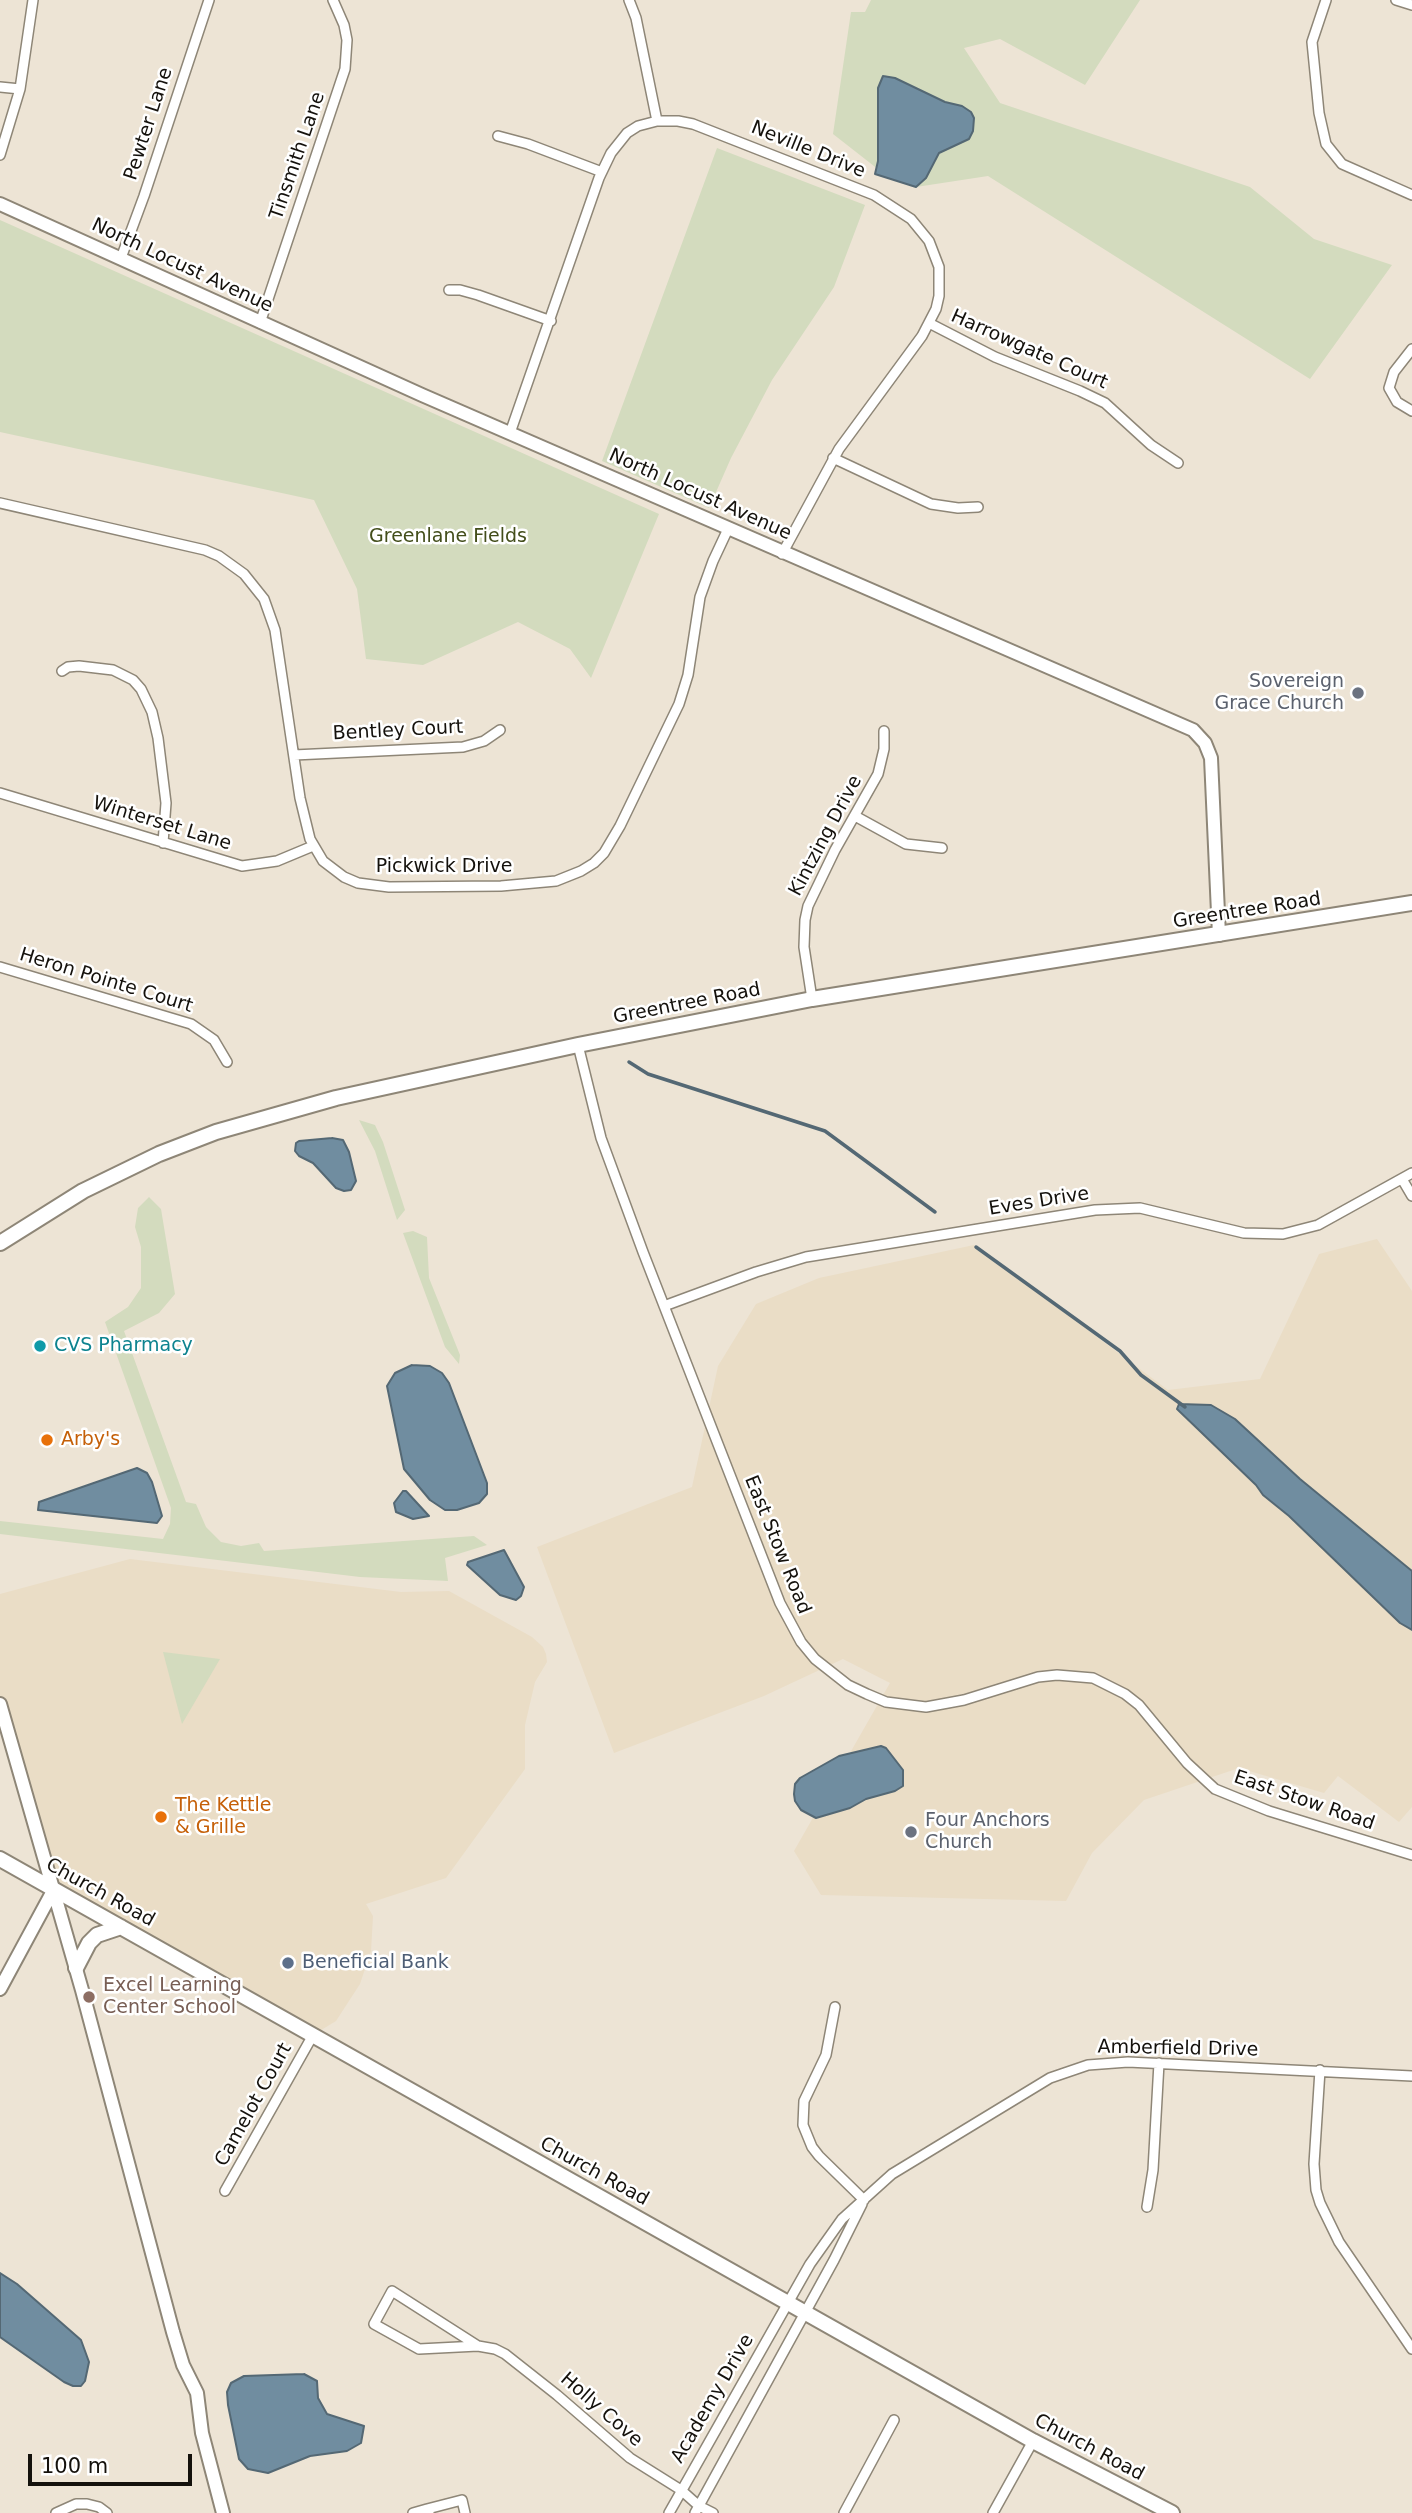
<!DOCTYPE html>
<style>
body{margin:0}
#map{position:relative;width:1412px;height:2513px;overflow:hidden;background:#ede4d5;font-family:"DejaVu Sans",sans-serif}
canvas{display:block}
.scale{position:absolute;left:28px;top:2454px;width:164px;height:32px;box-sizing:border-box;border:4px solid #14110c;border-top:0;padding-left:9px;font-size:21px;line-height:24px;white-space:nowrap;color:#14110c;-webkit-text-stroke:5px #fff;paint-order:stroke}
</style>
<div id="map">
<canvas width="1412" height="2513"></canvas>
<div class="scale">100 m</div>
</div>
<script>
const c = document.querySelector('canvas').getContext('2d');
c.lineJoin = 'round';
function fill(path, color) { c.fillStyle = color; c.fill(path, 'evenodd'); }
const toPath = rows => new Path2D(rows.map(r => 'M' + r).join(''));
function stroke(path, color, width, dash) { c.strokeStyle = color; c.lineWidth = width; c.lineCap = dash ? 'butt' : 'round'; c.setLineDash(dash || []); c.stroke(path); }
function drawText(font, color, halo, rows, align = 'center') {
  c.font = font + ' "DejaVu Sans",sans-serif'; c.lineWidth = 5; c.setLineDash([]); c.textBaseline = 'middle'; c.strokeStyle = halo; c.fillStyle = color; for (const [text, x, y, turn = 0] of rows) {
    c.save(); c.translate(x, y); c.rotate((+turn || 0) * Math.PI / 180); c.textAlign = isNaN(turn) ? turn : align; if (halo) c.strokeText(text, 0, 0); c.fillText(text, 0, 0); c.restore();
  }
}
fill(toPath([
 [1377,1239,1412,1291,1412,1807,1399,1822,1338,1776,1324,1793,1239,1768,1144,1800,1092,1853,1066,1901,821,1895,794,1851,890,1683,843,1659,764,1696,614,1753,537,1547,692,1487,718,1366,756,1304,819,1278,974,1245,1168,1390,1260,1379,1319,1254],
 [130,1559,401,1592,449,1591,532,1637,543,1647,546,1654,547,1662,535,1682,525,1725,525,1769,446,1878,366,1904,373,1916,371,1951,360,1984,336,2021,313,2035,54,1889,0,1704,0,1594]
]), '#eaddc6');
fill(toPath([
 [871,0,1140,0,1085,85,1000,39,964,48,1000,103,1250,187,1314,239,1392,265,1310,379,988,176,916,187,888,177,833,134,851,12,865,12],
 [717,148,865,205,834,287,772,380,731,458,709,508,602,461],
 [0,220,659,514,591,678,570,649,518,622,423,665,366,659,357,589,314,500,0,432],
 [359,1120,375,1125,383,1142,405,1210,397,1220,375,1151],
 [149,1197,161,1209,175,1294,159,1313,124,1331,186,1502,196,1504,206,1527,221,1542,241,1546,259,1543,264,1551,474,1536,487,1545,445,1558,448,1581,360,1577,0,1534,0,1521,163,1539,170,1524,171,1508,105,1322,128,1307,141,1288,141,1247,135,1227,138,1208],
 [413,1231,427,1237,429,1278,460,1355,459,1364,445,1347,403,1233],
 [163,1652,220,1659,182,1724]
]), '#d3dbbe');
const water = toPath([
 [883,76,895,78,945,102,962,106,971,112,974,118,973,131,969,139,939,153,926,178,916,187,875,174,878,161,878,88,883,76],
 [332,1138,343,1140,349,1152,356,1181,351,1190,344,1191,336,1188,313,1163,299,1156,295,1151,296,1143,299,1141,332,1138],
 [412,1365,430,1366,442,1373,449,1383,487,1483,487,1494,479,1503,457,1510,445,1510,430,1500,404,1469,387,1386,395,1373,412,1365],
 [1179,1404,1211,1405,1235,1419,1300,1479,1412,1571,1412,1630,1400,1623,1289,1516,1263,1495,1256,1485,1177,1409,1179,1404],
 [137,1468,147,1473,152,1482,162,1516,157,1523,38,1510,39,1502,137,1468],
 [403,1491,406,1491,429,1516,413,1519,396,1512,394,1503,403,1491],
 [504,1550,524,1587,521,1596,516,1600,500,1595,467,1565,468,1562,504,1550],
 [881,1746,886,1748,903,1770,903,1786,895,1791,866,1799,850,1808,816,1818,801,1810,795,1801,794,1794,795,1784,800,1778,839,1756,881,1746],
 [0,2273,17,2284,81,2340,89,2362,85,2381,81,2386,73,2386,64,2382,0,2337,0,2273],
 [304,2374,317,2381,318,2398,327,2414,364,2426,361,2443,347,2451,310,2456,268,2473,248,2469,239,2459,228,2405,227,2392,231,2383,244,2376,304,2374]
]);
fill(water, '#708da0');
stroke(water, '#546874', 2);
stroke(toPath([
 [629,1062,648,1074,825,1131,935,1212],
 [976,1247,1120,1351,1141,1375,1185,1407]
]), '#546874', 3.5);
const street = toPath([
 [629,0,636,18,657,121],
 [1326,0,1312,42,1319,113,1326,144,1342,164,1412,195],
 [1396,0,1412,5],
 [0,87,20,89],
 [498,136,528,144,602,172],
 [0,155,20,89,33,0],
 [121,258,144,196,209,0],
 [449,290,460,290,478,295,551,321],
 [260,323,345,69,347,40,344,25,333,0],
 [929,323,995,357,1080,391,1105,403,1151,445,1178,463],
 [1412,349,1394,372,1389,388,1397,402,1412,411],
 [510,433,599,178,611,153,627,133,638,126,657,121,678,121,693,124,874,195,911,219,929,241,939,267,939,296,936,309,922,336,839,449,782,554],
 [833,458,931,504,958,508,978,507],
 [0,503,205,550,219,556,244,574,264,599,275,630,300,798,310,839,323,861,344,877,358,883,389,887,501,886,556,881,581,871,594,863,604,853,620,826,679,704,688,675,700,597,713,561,728,529],
 [62,671,68,667,79,666,113,670,133,680,141,689,152,712,158,738,166,803,163,843],
 [294,755,463,747,484,741,500,730],
 [0,793,242,866,277,861,313,846],
 [855,816,906,844,942,848],
 [0,967,191,1024,214,1040,227,1062],
 [812,999,804,947,805,920,808,906,835,850,878,774,884,749,884,731],
 [578,1045,601,1138,643,1252,780,1603,801,1642,815,1659,848,1685,867,1694,886,1702,926,1707,964,1700,1038,1677,1057,1675,1093,1678,1125,1694,1139,1705,1187,1763,1215,1789,1269,1811,1412,1855],
 [1402,1179,1412,1196],
 [664,1306,756,1272,806,1257,1095,1210,1140,1208,1244,1233,1283,1234,1318,1225,1412,1173],
 [835,2007,826,2055,804,2101,803,2125,812,2147,819,2156,864,2200],
 [1320,2070,1314,2164,1316,2190,1320,2203,1339,2242,1412,2349],
 [225,2191,313,2035],
 [1147,2207,1153,2170,1159,2063],
 [478,2346,419,2349,374,2324,392,2291,478,2346,495,2349,505,2354,557,2395,630,2458,681,2490,699,2506,713,2513],
 [427,2509,462,2500,465,2513],
 [56,2513,76,2504,87,2504,99,2507,107,2513],
 [413,2513,427,2509,429,2513],
 [669,2513,810,2264,842,2219,892,2174,1050,2078,1088,2065,1128,2062,1412,2076],
 [695,2513,834,2260,862,2204],
 [844,2513,894,2420],
 [993,2513,1033,2441]
]);
const secondary = toPath([
 [0,204,422,395,1193,730,1205,743,1211,758,1219,935],
 [0,1704,82,1990,173,2332,183,2365,197,2393,202,2433,223,2513],
 [0,1989,54,1889]
]);
const primary = toPath([
 [0,1243,83,1191,159,1154,216,1132,336,1098,578,1045,812,999,1412,903],
 [0,1859,1033,2441,1172,2513],
 [76,1968,89,1943,97,1935,121,1927]
]);
stroke(street, '#8e8677', 12);
stroke(secondary, '#8e8677', 16);
stroke(primary, '#8e8677', 18);
stroke(street, '#fff', 9);
stroke(secondary, '#fff', 12);
stroke(primary, '#fff', 14);
for (const [x, y, r, color] of [
 [1358,693,7,"#6b7280"],
 [40,1346,7,"#0f9aa8"],
 [47,1440,7,"#e8710a"],
 [161,1817,7,"#e8710a"],
 [911,1832,7,"#6b7280"],
 [288,1963,7,"#5c6f8a"],
 [89,1997,7,"#8d6e63"]
]) { const dot = new Path2D(); dot.arc(x, y, r, 0, 2 * Math.PI); c.fillStyle = color; c.fill(dot); stroke(dot, '#fff', 2.5); }
drawText('19px', '#14110c', '#fff', [
 ["Pewter Lane",149,124,-72],
 ["Neville Drive",808,150,22],
 ["Tinsmith Lane",298,156,-71],
 ["North Locust Avenue",182,266,25],
 ["Harrowgate Court",1029,350,24],
 ["North Locust Avenue",700,495,24],
 ["Bentley Court",398,731,-3],
 ["Winterset Lane",162,824,17],
 ["Kintzing Drive",826,836,-62],
 ["Pickwick Drive",444,867],
 ["Greentree Road",1247,911,-9],
 ["Heron Pointe Court",106,981,17],
 ["Greentree Road",687,1004,-11],
 ["Eves Drive",1039,1202,-9],
 ["East Stow Road",777,1545,68],
 ["East Stow Road",1304,1801,19],
 ["Church Road",100,1893,29],
 ["Amberfield Drive",1178,2049,1],
 ["Camelot Court",254,2105,-61],
 ["Church Road",594,2172,29],
 ["Academy Drive",713,2399,-60],
 ["Holly Cove",601,2410,41],
 ["Church Road",1089,2448,28]
]);
drawText('19px', '#434e1b', '#fff', [
 ["Greenlane Fields",448,537]
]);
drawText('19px', '#5b616d', '#fff', [
 ["Sovereign",1344,682],
 ["Grace Church",1344,704],
 ["Four Anchors",925,1821,"left"],
 ["Church",925,1843,"left"]
], 'right');
drawText('19px', '#0d838f', '#fff', [
 ["CVS Pharmacy",54,1346]
], 'left');
drawText('19px', '#c56008', '#fff', [
 ["Arby's",61,1440],
 ["The Kettle",175,1806],
 ["& Grille",175,1828]
], 'left');
drawText('19px', '#4e5e75', '#fff', [
 ["Beneficial Bank",302,1963]
], 'left');
drawText('19px', '#785e54', '#fff', [
 ["Excel Learning",103,1986],
 ["Center School",103,2008]
], 'left');
</script>
